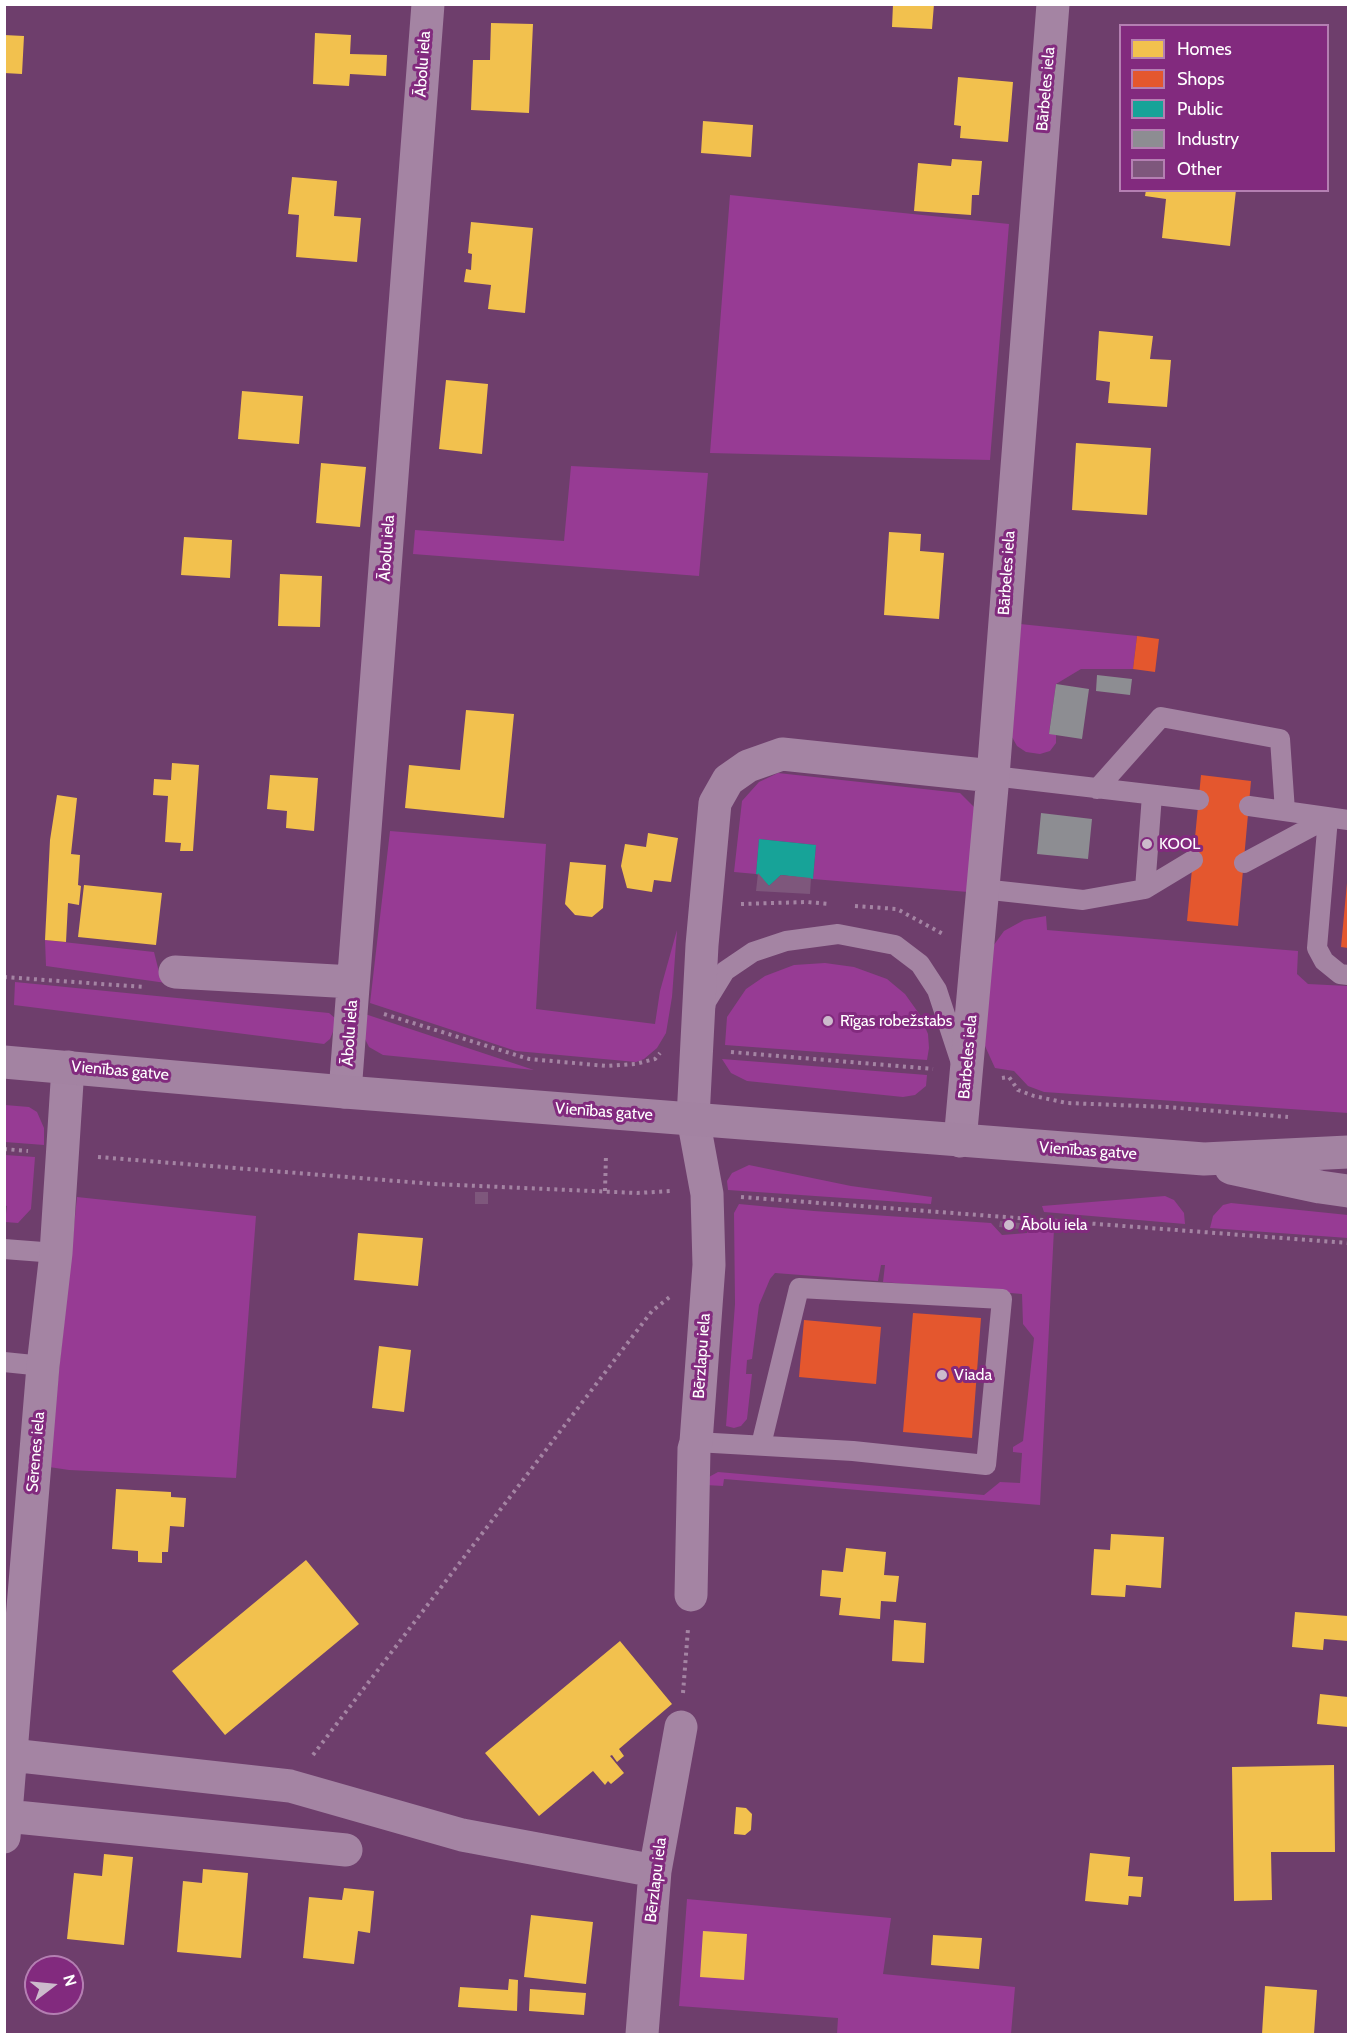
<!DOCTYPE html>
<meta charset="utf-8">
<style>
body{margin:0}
#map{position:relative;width:1353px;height:2039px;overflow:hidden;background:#6e3e6c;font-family:Cabin,sans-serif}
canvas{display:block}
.frame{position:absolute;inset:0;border:6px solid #fff;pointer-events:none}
.legend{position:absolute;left:1119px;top:24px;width:210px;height:168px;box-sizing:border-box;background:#822a7e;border:2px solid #b47fb2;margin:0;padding:8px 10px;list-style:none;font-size:18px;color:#fff}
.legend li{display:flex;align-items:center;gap:12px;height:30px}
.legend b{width:30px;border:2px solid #b47fb2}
.north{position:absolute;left:24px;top:1955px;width:60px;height:60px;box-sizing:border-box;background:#822a7e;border:2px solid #b47fb2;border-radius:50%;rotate:74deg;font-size:16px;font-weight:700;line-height:24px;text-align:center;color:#fff}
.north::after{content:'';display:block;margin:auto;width:21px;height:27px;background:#cbc;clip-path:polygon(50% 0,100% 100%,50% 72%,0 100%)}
</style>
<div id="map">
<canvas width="1353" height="2039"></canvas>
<div class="frame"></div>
<ul class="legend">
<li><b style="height:16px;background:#f2c14e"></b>Homes</li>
<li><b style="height:16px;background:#e4572e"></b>Shops</li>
<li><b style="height:16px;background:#17a398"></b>Public</li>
<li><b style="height:16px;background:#8d8d92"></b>Industry</li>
<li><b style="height:16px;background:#7e577c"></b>Other</li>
</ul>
<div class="north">N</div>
</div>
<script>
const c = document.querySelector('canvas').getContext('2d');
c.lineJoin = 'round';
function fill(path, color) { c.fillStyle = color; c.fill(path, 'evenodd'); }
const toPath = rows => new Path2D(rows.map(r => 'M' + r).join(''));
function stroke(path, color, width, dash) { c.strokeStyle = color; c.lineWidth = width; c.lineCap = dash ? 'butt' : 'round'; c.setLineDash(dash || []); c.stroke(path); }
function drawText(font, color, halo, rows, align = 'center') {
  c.font = font + ' Cabin,sans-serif'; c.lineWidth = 6; c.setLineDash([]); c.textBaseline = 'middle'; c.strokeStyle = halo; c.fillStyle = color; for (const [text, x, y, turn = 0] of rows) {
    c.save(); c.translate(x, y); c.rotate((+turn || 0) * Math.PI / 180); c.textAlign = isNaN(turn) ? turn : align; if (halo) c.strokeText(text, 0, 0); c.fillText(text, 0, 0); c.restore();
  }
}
fill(toPath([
 [730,195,1009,224,990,460,710,453],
 [571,466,708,473,699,576,413,554,415,530,564,541],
 [1020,624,1137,636,1133,669,1081,669,1056,684,1049,733,1056,735,1056,743,1050,751,1040,754,1026,752,1017,746,1012,737],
 [778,773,960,793,977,810,968,892,813,879,816,845,759,839,756,874,734,872,742,801,759,782],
 [390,831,546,844,536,1009,655,1024,660,991,677,930,672,997,666,1033,657,1048,644,1059,636,1062,516,1051,370,1003],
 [1046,916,1047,930,1298,951,1297,974,1308,984,1348,986,1348,1113,1044,1092,1028,1086,1014,1071,995,1068,985,1046,984,997,988,953,1004,931,1024,920],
 [45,940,154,952,159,972,166,983,46,966],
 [825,963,854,967,887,979,905,994,920,1015,928,1034,929,1048,927,1060,725,1045,727,1017,746,989,765,976,794,965],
 [15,982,329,1013,335,1018,335,1027,330,1039,324,1044,14,1005],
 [365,1014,534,1070,383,1055,369,1047,365,1039],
 [722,1059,927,1075,926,1086,915,1095,903,1097,747,1081,731,1073],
 [5,1105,29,1107,37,1112,44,1128,44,1145,5,1142],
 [5,1155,35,1157,31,1209,18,1223,5,1222,7,1206,4,1205],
 [749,1165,851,1186,932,1197,931,1204,728,1190,727,1181,732,1173],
 [1165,1196,1174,1200,1184,1213,1185,1224,1044,1212,1042,1206],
 [77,1197,256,1216,236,1478,69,1470,49,1467],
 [1231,1203,1348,1215,1348,1238,1210,1228,1213,1216,1223,1205],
 [739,1204,814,1211,991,1223,1002,1235,1027,1233,1027,1228,1054,1229,1040,1505,724,1479,723,1486,705,1485,707,1478,718,1472,984,1495,1000,1482,1020,1483,1022,1453,1013,1452,1013,1447,1023,1441,1034,1338,1023,1324,1022,1294,883,1282,885,1265,881,1265,878,1281,775,1273,770,1279,759,1305,752,1359,747,1360,746,1374,752,1374,747,1419,741,1426,734,1428,726,1426,735,1304,734,1213],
 [687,1899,891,1918,883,1974,1015,1987,1011,2034,837,2034,838,2018,679,2006]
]), '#973b94');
fill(toPath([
 [893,4,934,4,932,29,892,27],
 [491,23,533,24,529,113,471,110,473,60,490,60],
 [315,33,351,35,350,54,387,55,386,76,350,74,349,86,313,84],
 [4,35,24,36,22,74,4,73],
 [958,77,1013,82,1008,142,960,138,961,126,954,125],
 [703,121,753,125,751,157,701,153],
 [952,159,982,161,979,195,972,195,971,215,914,211,918,163,951,166],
 [292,177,337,181,334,216,361,218,357,262,296,257,299,215,288,214],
 [1146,190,1236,190,1230,246,1162,238,1166,199,1145,196],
 [471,222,533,228,525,313,488,309,491,285,464,282,466,269,471,270,472,254,468,253],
 [1099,331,1153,336,1150,359,1171,360,1167,407,1108,403,1110,382,1096,380],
 [446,380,488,384,482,454,439,449],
 [242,391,303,396,299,444,238,439],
 [1076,443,1151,448,1147,515,1072,510],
 [321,463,366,467,360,527,316,523],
 [889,532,921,534,920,551,944,553,939,619,884,615],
 [184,537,232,540,230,578,181,575],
 [280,574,322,576,320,627,278,626],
 [466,710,514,714,504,818,405,808,409,765,460,770],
 [172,763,199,765,193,851,180,851,181,843,165,842,168,796,153,795,154,779,171,780],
 [270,775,318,778,314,831,286,828,287,811,267,809],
 [57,795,77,798,71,854,80,855,78,885,81,886,79,905,68,903,66,942,45,940,50,840],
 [648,833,678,838,671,882,654,880,652,892,627,888,621,866,625,844,646,847],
 [570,862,606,865,603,908,592,917,575,915,565,904],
 [84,885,162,893,156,945,78,937],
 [358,1233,423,1238,418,1286,354,1280],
 [379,1346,411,1350,404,1412,372,1408],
 [116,1489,171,1492,171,1497,186,1498,184,1527,170,1526,168,1552,162,1552,162,1563,138,1562,138,1551,112,1549],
 [1111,1534,1164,1537,1161,1588,1126,1585,1125,1597,1091,1595,1094,1549,1110,1550],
 [846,1548,886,1552,884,1575,899,1576,896,1602,881,1601,880,1619,839,1615,841,1598,820,1596,822,1570,843,1572],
 [306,1560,359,1624,225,1735,172,1671],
 [1295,1612,1348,1616,1348,1641,1324,1639,1323,1650,1292,1647],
 [894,1620,926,1623,924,1663,892,1661],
 [620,1641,672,1704,619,1749,624,1756,617,1762,612,1755,610,1756,624,1773,611,1784,608,1781,605,1785,593,1771,539,1816,485,1753],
 [1320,1694,1348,1697,1348,1727,1317,1724],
 [1334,1765,1335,1852,1271,1852,1272,1900,1234,1901,1232,1767],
 [736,1807,746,1808,752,1814,751,1830,745,1835,734,1834],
 [1090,1853,1130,1857,1128,1876,1143,1877,1141,1897,1129,1896,1128,1905,1085,1901],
 [104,1854,133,1857,124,1945,67,1939,74,1873,102,1876],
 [203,1869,248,1873,241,1958,177,1952,183,1881,202,1883],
 [344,1888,374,1891,370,1933,358,1931,354,1964,303,1958,309,1897,342,1900],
 [531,1915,593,1922,586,1984,524,1977],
 [703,1931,747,1934,744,1980,700,1977],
 [933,1935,982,1938,979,1969,931,1965],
 [509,1979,518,1980,517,2011,458,2007,460,1987,508,1990],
 [1265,1986,1317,1990,1314,2034,1262,2034],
 [530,1989,586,1993,584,2015,529,2011]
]), '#f2c14e');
fill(toPath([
 [1137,636,1159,639,1155,672,1133,669],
 [1201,775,1251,781,1238,926,1187,921],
 [1347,883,1348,883,1348,948,1341,947],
 [913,1313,981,1318,972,1438,903,1432],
 [804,1320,881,1327,876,1384,799,1377]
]), '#e4572e');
fill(toPath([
 [759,839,816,845,813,879,781,875,769,886,759,875,756,874]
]), '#17a398');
fill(toPath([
 [1097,675,1132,679,1130,695,1096,691],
 [1056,684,1089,689,1082,739,1049,734],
 [1041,813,1092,819,1088,859,1037,854]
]), '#8d8d92');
fill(toPath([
 [758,873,769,886,781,875,811,878,810,894,756,891],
 [475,1192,488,1192,488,1204,475,1204],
 [1000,1221,1020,1223,1019,1229,999,1227]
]), '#7e577c');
stroke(toPath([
 [741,904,807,902,830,904],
 [855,906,897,909,943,934],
 [4,977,144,987],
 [384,1014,529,1059,607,1066,635,1064,655,1059,660,1053],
 [731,1052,933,1069],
 [1002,1078,1009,1077,1018,1090,1034,1096,1067,1103,1167,1107,1288,1117],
 [4,1149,28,1151],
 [98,1157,434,1184,637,1193,671,1191],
 [605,1191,606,1154],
 [741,1197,1348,1243],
 [683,1693,688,1629],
 [313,1755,652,1311,671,1296]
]), '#a484a3', 4, [3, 4.5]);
stroke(toPath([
 [993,776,1199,800],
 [1097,789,1161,717,1280,739,1285,811],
 [1249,806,1348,820],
 [1328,818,1317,948,1324,961,1340,974,1348,975],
 [1244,863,1328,818],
 [982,889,1083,900,1145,889,1193,860],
 [1145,889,1152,795],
 [705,1008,706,1002,725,971,753,952,786,941,838,934,895,945,920,964,937,990,961,1063],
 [4,1249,56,1253],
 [4,1362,43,1366],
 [696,1442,853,1451,986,1465,1002,1299,799,1288,761,1445]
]), '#a484a3', 20);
stroke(toPath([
 [175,972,353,982],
 [345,1092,428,4],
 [960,1141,993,776,1053,4],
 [691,1595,694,1449,696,1442,709,1265,707,1194,693,1118,702,945,715,803,728,780,748,766,782,754,993,776],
 [11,1755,290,1786,462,1835,655,1871],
 [6,1816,346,1850],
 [4,1837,43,1366,56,1253,68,1067],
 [642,2034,655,1871,681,1727]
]), '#a484a3', 33);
stroke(toPath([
 [4,1062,345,1092,1204,1159,1348,1152],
 [1231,1168,1320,1187,1348,1191]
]), '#a383a2', 33);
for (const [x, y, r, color] of [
 [1147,844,6,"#cbc"],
 [828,1021,6,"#cbc"],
 [1009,1225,6,"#cbc"],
 [942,1375,6,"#cbc"]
]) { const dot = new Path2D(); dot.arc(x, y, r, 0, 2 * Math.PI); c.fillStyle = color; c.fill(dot); stroke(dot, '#822a7e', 2); }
drawText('16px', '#fff', '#822a7e', [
 ["Ābolu iela",423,64,-86],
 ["Bārbeles iela",1046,89,-85],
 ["Ābolu iela",387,548,-86],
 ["Bārbeles iela",1007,573,-86],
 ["Ābolu iela",350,1033,-86],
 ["Bārbeles iela",968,1057,-85],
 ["Vienības gatve",120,1071,5],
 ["Vienības gatve",604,1112,4],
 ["Vienības gatve",1088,1151,4],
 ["Bērzlapu iela",702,1356,-86],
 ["Sērenes iela",36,1452,-85],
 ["Bērzlapu iela",656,1880,-83]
]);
drawText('16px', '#fff', '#822a7e', [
 ["KOOL",1159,844],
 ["Rīgas robežstabs",840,1021],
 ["Ābolu iela",1021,1225],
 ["Viada",954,1375]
], 'left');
</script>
